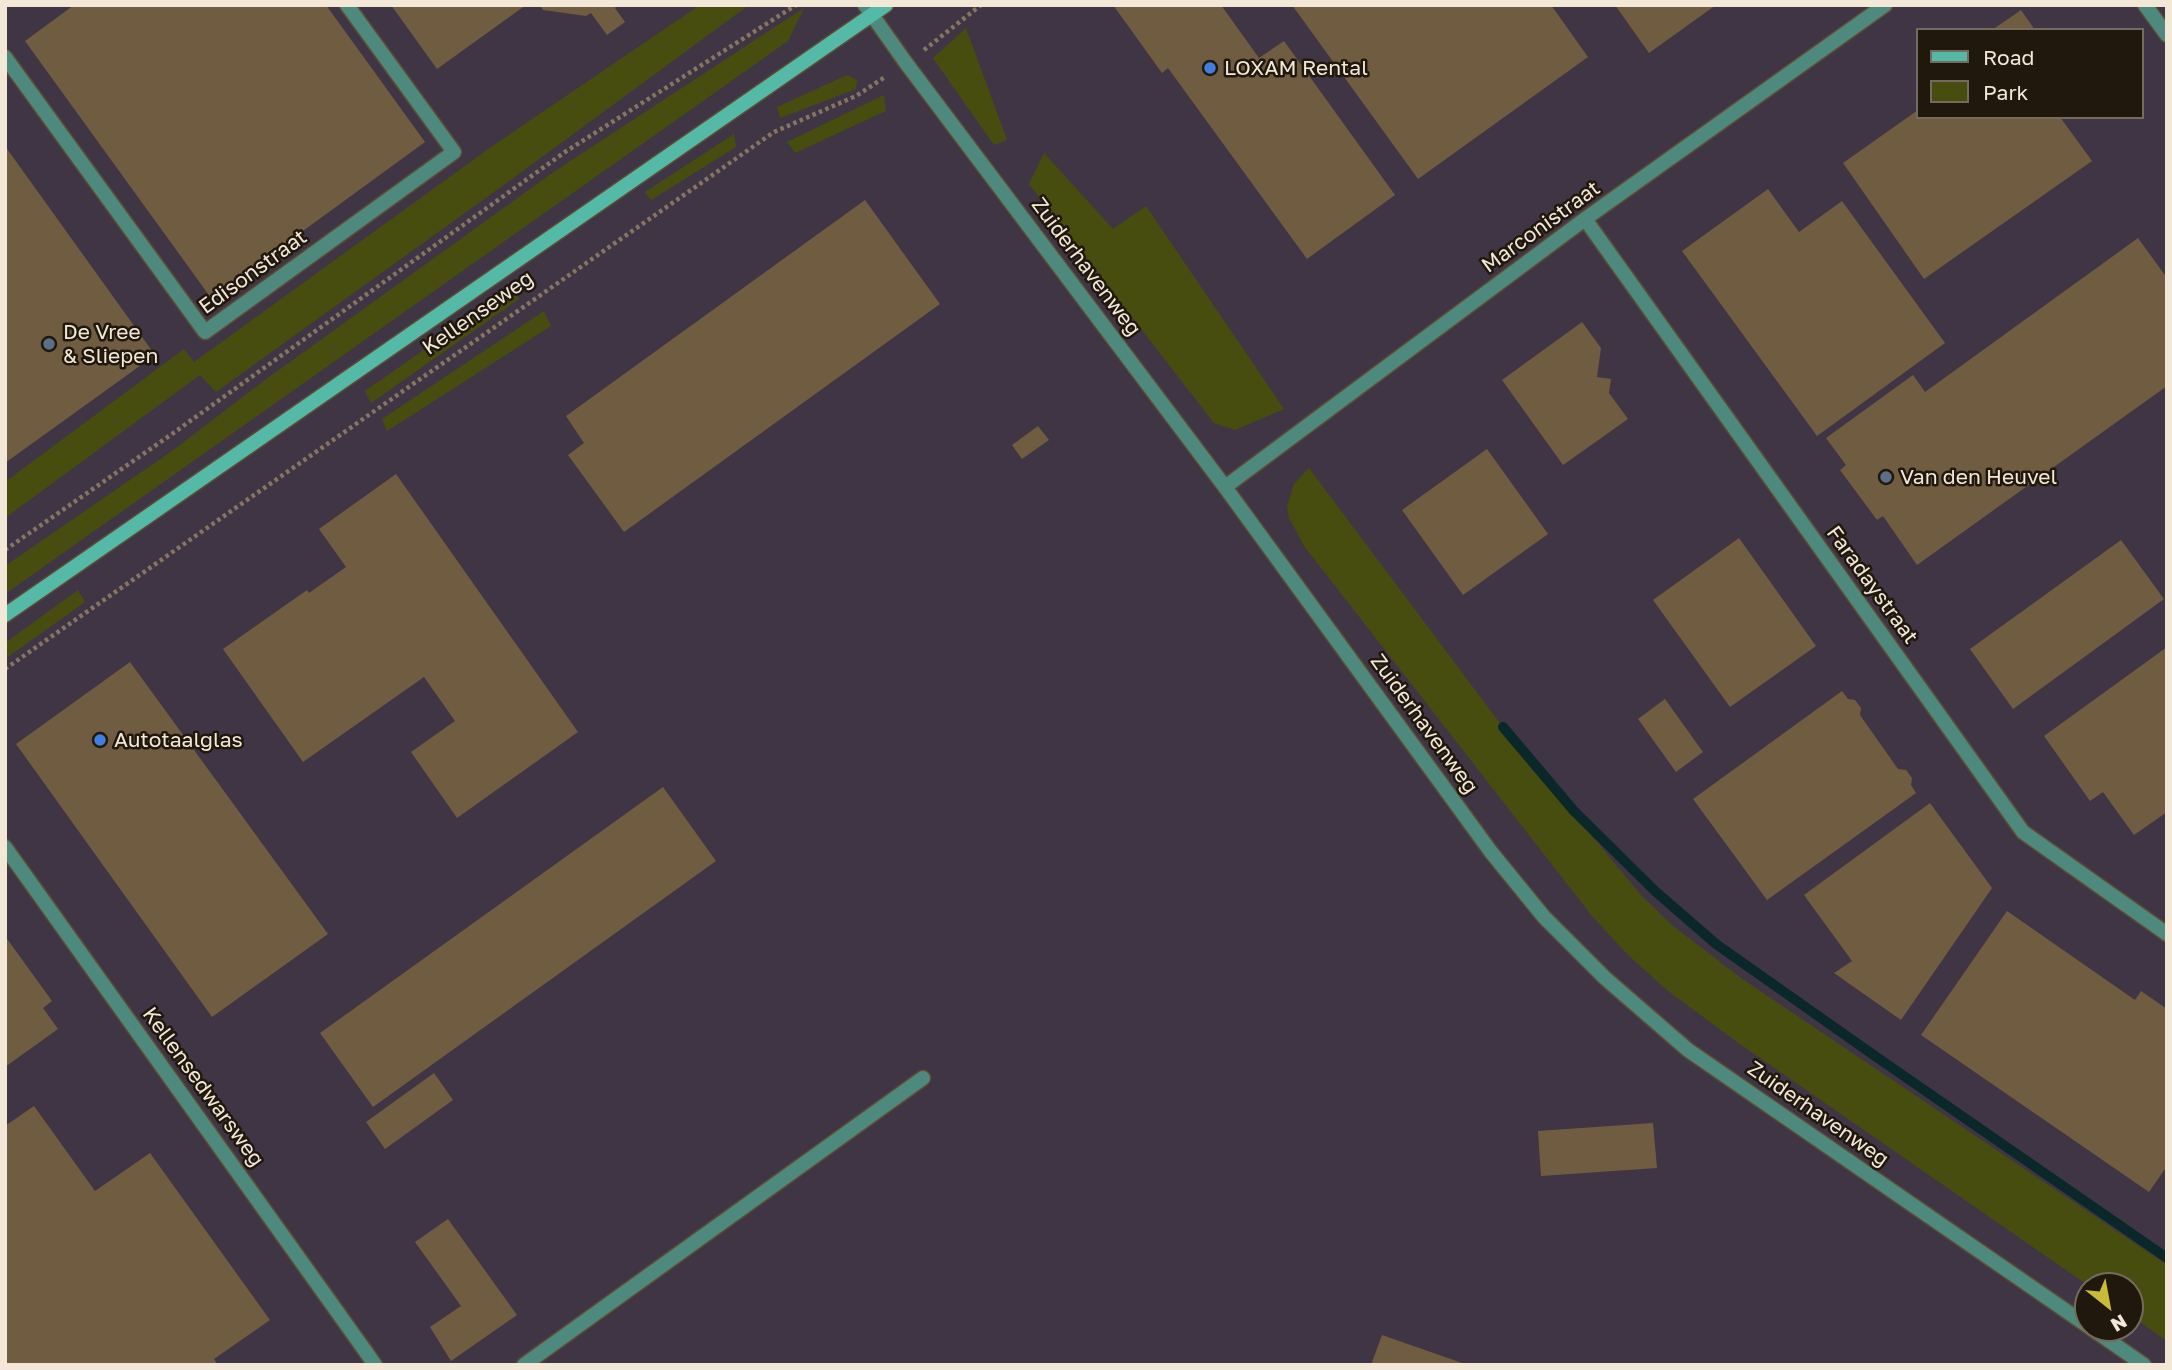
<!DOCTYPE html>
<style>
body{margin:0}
#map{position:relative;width:2172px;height:1370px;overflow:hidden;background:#402e14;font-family:"Golos Text",sans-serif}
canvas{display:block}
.frame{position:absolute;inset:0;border:7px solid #f3e7d8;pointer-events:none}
.legend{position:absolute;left:1916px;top:28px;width:228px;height:91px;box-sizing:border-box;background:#20180d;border:2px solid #746b5e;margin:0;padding:9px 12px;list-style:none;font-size:21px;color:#f3e7d8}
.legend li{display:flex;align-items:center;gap:14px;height:35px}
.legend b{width:35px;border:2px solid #746b5e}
.north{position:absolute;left:2074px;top:1272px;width:70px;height:70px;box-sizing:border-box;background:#20180d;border:2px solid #746b5e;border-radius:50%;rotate:149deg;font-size:19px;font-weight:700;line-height:28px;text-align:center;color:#f3e7d8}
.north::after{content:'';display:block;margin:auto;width:24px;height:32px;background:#c9ba3a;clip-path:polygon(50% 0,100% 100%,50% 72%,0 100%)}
</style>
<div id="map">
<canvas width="2172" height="1370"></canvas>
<div class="frame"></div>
<ul class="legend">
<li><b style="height:9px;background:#54b9a7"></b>Road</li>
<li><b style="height:19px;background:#474d0f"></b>Park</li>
</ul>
<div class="north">N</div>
</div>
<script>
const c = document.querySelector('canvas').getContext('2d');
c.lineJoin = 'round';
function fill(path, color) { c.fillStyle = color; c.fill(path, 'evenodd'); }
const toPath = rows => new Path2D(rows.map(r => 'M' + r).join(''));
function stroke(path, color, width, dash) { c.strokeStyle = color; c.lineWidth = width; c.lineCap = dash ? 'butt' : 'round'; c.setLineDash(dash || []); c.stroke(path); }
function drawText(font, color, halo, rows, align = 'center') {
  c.font = font + ' "Golos Text",sans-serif'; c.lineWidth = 5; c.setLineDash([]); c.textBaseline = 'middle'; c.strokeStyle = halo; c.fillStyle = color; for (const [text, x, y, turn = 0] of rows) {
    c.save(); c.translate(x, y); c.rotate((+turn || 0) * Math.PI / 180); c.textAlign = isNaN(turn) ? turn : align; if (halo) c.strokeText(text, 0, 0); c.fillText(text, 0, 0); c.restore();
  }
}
fill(toPath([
 [5,5,2167,5,2167,1365,5,1365],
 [1918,30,2142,30,2142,117,1918,117],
 [2088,1286,2130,1286,2130,1328,2088,1328]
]), '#403544');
fill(toPath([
 [700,5,749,5,512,179,216,392,200,375,5,518,5,482,184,349,194,362,491,147],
 [804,8,788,41,5,594,5,566,172,451,265,380,555,171],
 [966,28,1007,140,994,145,933,58],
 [847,75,857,80,856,89,780,118,777,107],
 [884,95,886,111,795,153,787,142],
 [734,134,736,147,651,200,645,192],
 [1044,153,1113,229,1146,206,1284,409,1235,430,1214,423,1029,184],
 [511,289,519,299,371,403,365,391],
 [544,311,551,326,387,431,382,419],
 [1309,468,1517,746,1641,895,1673,926,1741,978,2167,1265,2167,1341,2130,1315,2130,1286,2089,1286,1737,1042,1668,991,1628,955,1592,916,1304,546,1289,518,1287,506,1294,484],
 [78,590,85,602,5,659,5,643]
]), '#474d0f');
stroke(toPath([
 [1503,727,1574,811,1655,891,1716,944,1875,1056,2167,1258]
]), '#0a272a', 10);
fill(toPath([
 [74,5,326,5,425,142,211,298,25,41],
 [391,5,526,5,437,69],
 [540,5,618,5,615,8,625,22,607,35,591,13,586,16,543,10],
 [1113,5,1221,5,1259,58,1284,41,1395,195,1307,259,1168,68,1162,73],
 [1292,5,1551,5,1588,57,1418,179],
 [1615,5,1716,5,1649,53],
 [2021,10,2035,30,1992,30],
 [1918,110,1918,117,2060,117,2092,161,1924,279,1843,163],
 [5,146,155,355,5,463],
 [1768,189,1799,232,1842,201,1945,343,1817,436,1682,251],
 [865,200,940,304,624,532,568,455,584,443,566,416],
 [2138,238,2167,278,2167,386,1917,565,1883,516,1877,520,1840,470,1846,465,1826,438,1913,375,1925,392],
 [1582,322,1601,348,1597,377,1611,379,1609,393,1628,419,1563,465,1502,380],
 [1038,426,1049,440,1022,459,1012,445],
 [1487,449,1548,534,1463,595,1402,510],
 [396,474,578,732,457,818,411,752,455,721,424,677,303,762,223,649,307,590,309,593,346,567,319,529],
 [1739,538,1816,646,1730,707,1653,600],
 [2121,540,2164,599,2013,709,1970,649],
 [2167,647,2167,812,2134,835,2103,792,2090,801,2044,736],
 [130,662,328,934,212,1017,16,744],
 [1842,691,1848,699,1855,700,1861,708,1860,715,1898,769,1906,770,1912,778,1911,785,1916,793,1767,900,1693,799],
 [1665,699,1703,752,1676,772,1638,719],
 [663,787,716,861,373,1107,320,1033],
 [1930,803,1992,888,1901,1020,1834,973,1852,961,1804,895],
 [2007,911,2135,1000,2141,991,2167,1009,2167,1166,2149,1192,1921,1035],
 [5,936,52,1001,43,1008,58,1029,5,1067],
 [434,1073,453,1100,385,1149,366,1122],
 [34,1106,95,1191,150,1153,270,1320,214,1359,218,1365,5,1365,5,1126],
 [1653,1123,1657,1168,1541,1176,1538,1131],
 [448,1219,517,1315,451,1361,430,1327,461,1306,415,1242],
 [1382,1335,1465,1364,1465,1365,1371,1365]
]), '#705c40');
const lane = toPath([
 [5,57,205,332,454,152,347,5],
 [366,1352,375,1365],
 [524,1365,923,1078]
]);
const street = toPath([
 [865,5,906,63,1225,487,1491,852,1544,917,1605,978,1688,1050,2088,1326],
 [2145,5,2167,35],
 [1585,219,2023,832,2167,934],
 [1225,487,1585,219,1885,5],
 [5,847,366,1352],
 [2091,1328,2144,1365]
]);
const secondary = toPath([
 [5,615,886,5]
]);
stroke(lane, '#5d4c33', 17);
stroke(street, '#5d4c33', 17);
stroke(secondary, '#5d4c33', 17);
stroke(toPath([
 [924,50,981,5],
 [5,550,172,434,565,152,796,5],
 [5,669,774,132,856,96,885,77]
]), '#867661', 4.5, [3.5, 3.5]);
stroke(lane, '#4d897d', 14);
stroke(street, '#4d897d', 14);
stroke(secondary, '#54b9a7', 14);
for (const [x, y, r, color] of [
 [1210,68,7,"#3f7fe0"],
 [49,344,7,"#5c6f8a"],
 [1886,477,7,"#5c6f8a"],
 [100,740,7,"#3f7fe0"]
]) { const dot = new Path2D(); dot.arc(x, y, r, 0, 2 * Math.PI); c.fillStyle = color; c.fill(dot); stroke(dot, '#20180d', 2.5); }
drawText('21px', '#f3e7d8', '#20180d', [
 ["LOXAM Rental",1224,68],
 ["De Vree",63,332],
 ["& Sliepen",63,356],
 ["Van den Heuvel",1900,477],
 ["Autotaalglas",114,740]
], 'left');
drawText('21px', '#f3e7d8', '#20180d', [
 ["Marconistraat",1541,227,-36],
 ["Zuiderhavenweg",1086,267,53],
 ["Edisonstraat",253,272,-36],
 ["Kellenseweg",478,313,-35],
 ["Faradaystraat",1872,585,54],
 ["Zuiderhavenweg",1424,724,54],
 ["Kellensedwarsweg",203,1087,54],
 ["Zuiderhavenweg",1818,1114,35]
]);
</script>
